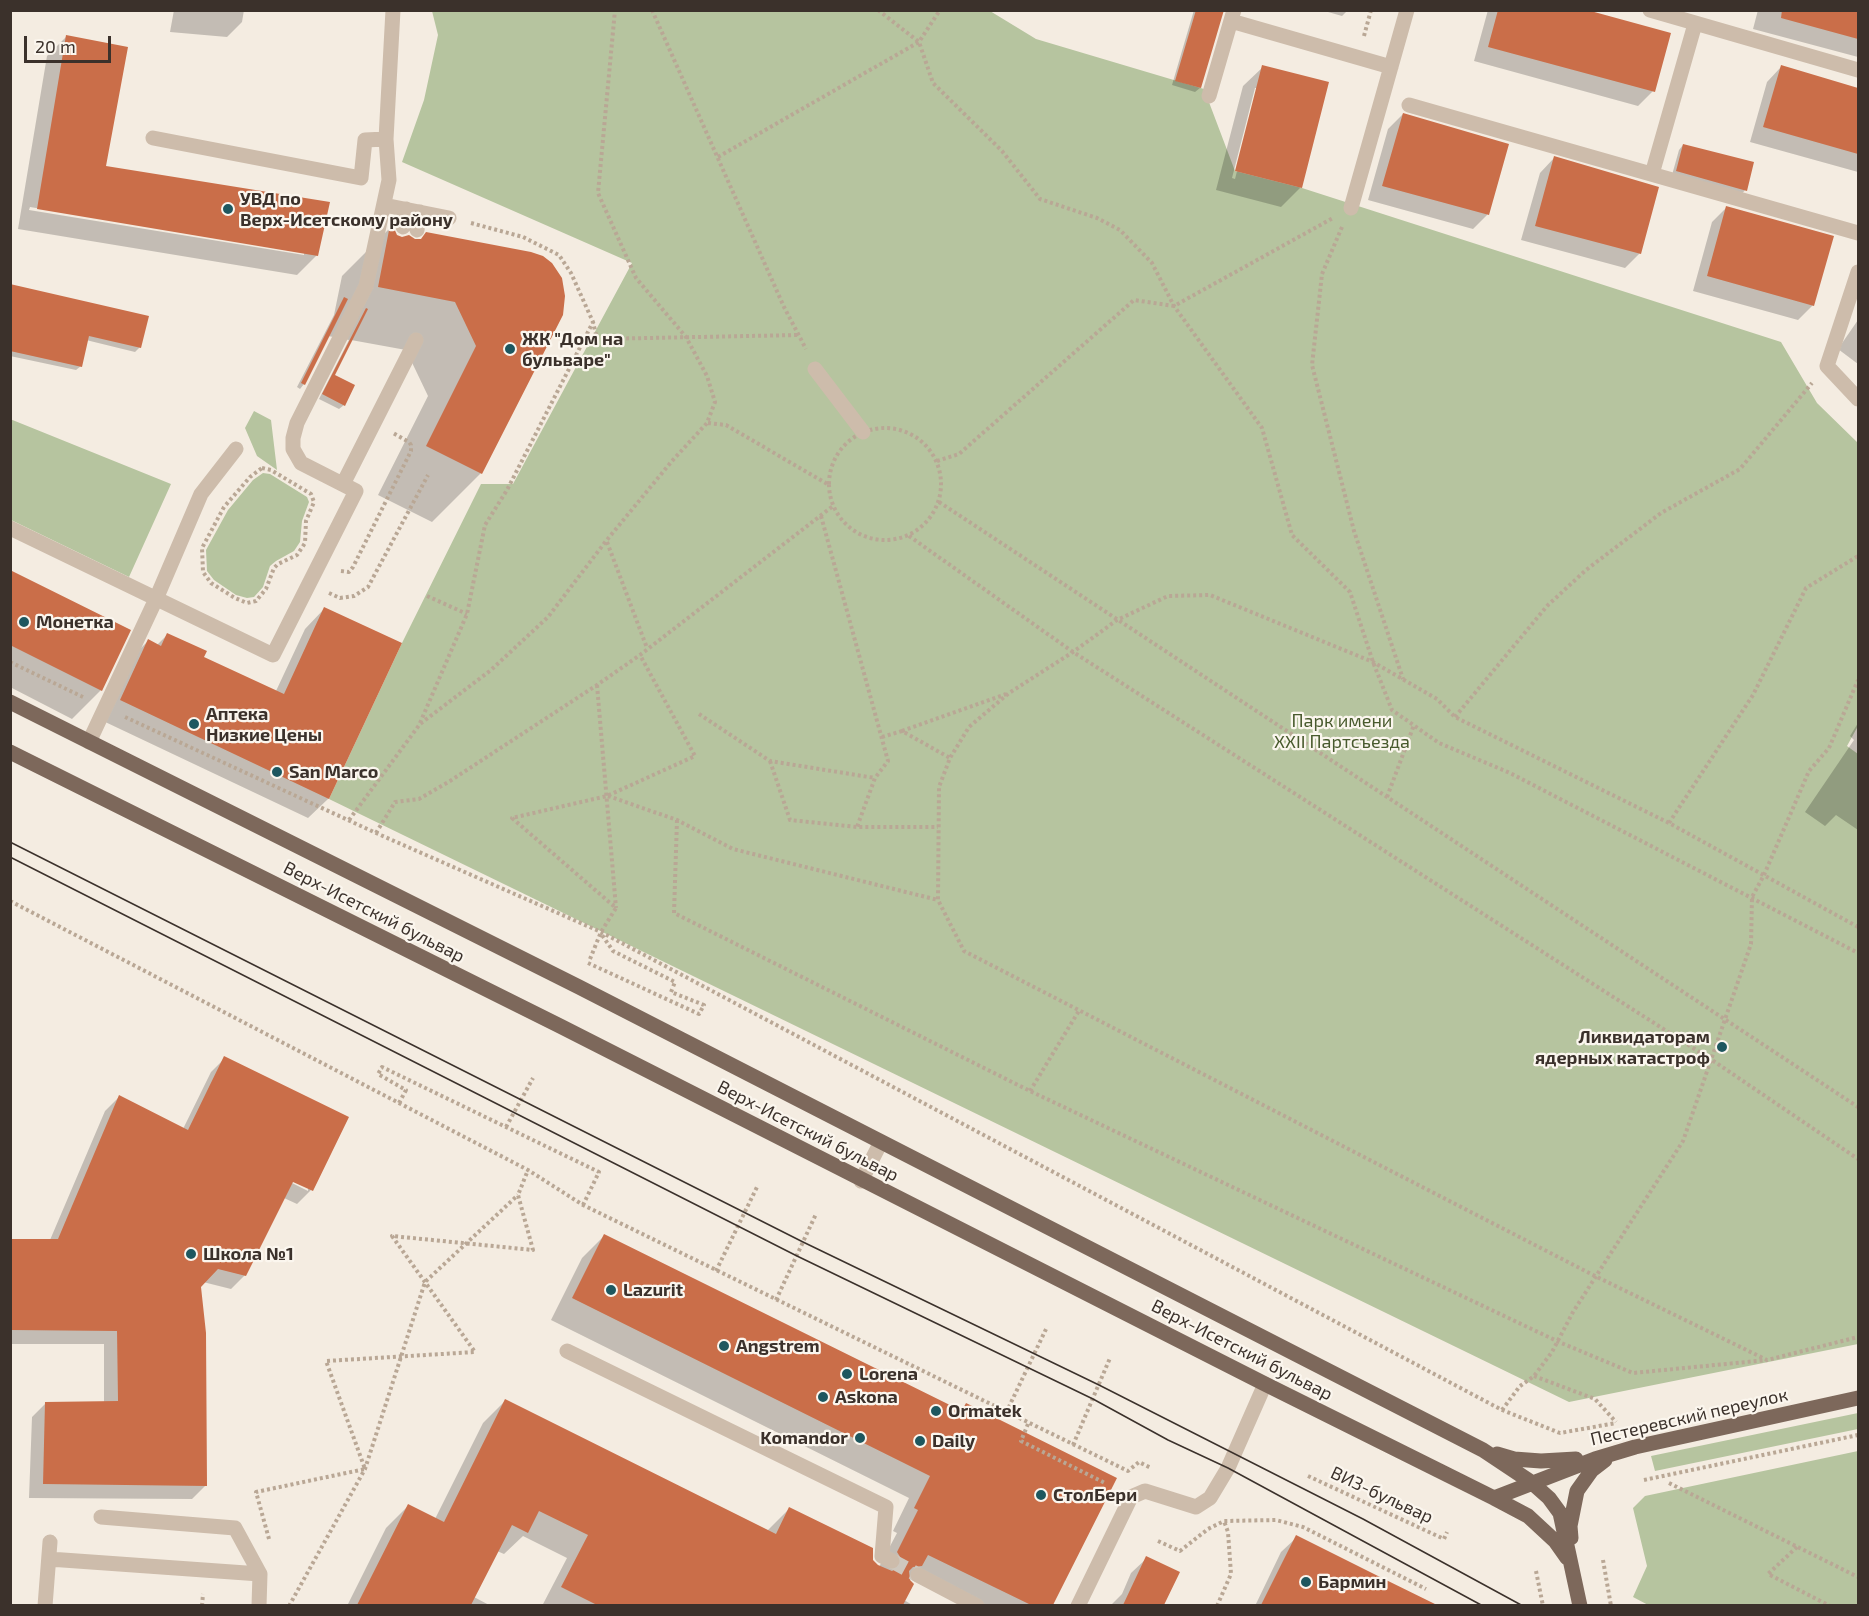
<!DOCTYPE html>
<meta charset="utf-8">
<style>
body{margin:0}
#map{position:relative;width:1869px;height:1616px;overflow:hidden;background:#f4ece1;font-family:"Exo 2",sans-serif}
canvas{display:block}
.frame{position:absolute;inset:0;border:12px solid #3b312b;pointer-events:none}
.scale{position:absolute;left:24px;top:36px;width:87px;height:27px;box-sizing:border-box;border:3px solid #3b312b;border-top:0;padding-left:8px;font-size:18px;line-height:21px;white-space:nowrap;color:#3b312b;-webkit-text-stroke:4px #fbf6ee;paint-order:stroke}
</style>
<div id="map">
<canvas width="1869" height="1616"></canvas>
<div class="frame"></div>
<div class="scale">20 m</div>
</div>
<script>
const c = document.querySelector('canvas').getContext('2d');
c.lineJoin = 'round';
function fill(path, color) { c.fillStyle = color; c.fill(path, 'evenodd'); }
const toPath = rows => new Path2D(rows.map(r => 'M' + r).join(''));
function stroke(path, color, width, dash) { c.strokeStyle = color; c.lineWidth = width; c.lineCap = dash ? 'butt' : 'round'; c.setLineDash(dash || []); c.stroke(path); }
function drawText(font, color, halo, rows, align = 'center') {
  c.font = font + ' "Exo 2",sans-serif'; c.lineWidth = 4.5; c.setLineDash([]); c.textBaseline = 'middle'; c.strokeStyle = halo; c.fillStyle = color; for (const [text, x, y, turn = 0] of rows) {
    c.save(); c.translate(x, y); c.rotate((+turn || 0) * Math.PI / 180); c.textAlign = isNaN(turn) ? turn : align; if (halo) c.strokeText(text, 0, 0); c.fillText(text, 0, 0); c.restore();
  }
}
fill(toPath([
 [432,11,990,11,1036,39,1204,89,1235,171,1302,188,1781,342,1817,403,1858,443,1858,726,1847,746,1858,754,1858,1344,1569,1402,329,799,402,643,481,484,513,484,632,263,402,162,424,100,438,35],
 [254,411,271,420,277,470,257,456,245,428],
 [10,419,171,484,129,577,11,520],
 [263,473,270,474,307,497,309,502,302,521,300,542,294,551,276,561,270,566,263,587,254,597,247,598,236,595,214,580,207,571,206,550,228,510,253,480],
 [1858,1413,1858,1429,1655,1471,1651,1456],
 [1858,1451,1858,1605,1650,1606,1633,1597,1647,1566,1633,1508,1645,1496]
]), '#b6c49f');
fill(toPath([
 [174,10,244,10,242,22,227,37,170,32],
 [1194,10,1222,10,1200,88,1195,92,1172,85],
 [1321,10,1348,10,1342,16],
 [1488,10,1581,10,1653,91,1638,106,1474,61],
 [1758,10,1858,10,1858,57,1753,29],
 [66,37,104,167,317,255,297,275,18,229,47,56],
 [30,207,304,252,304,255,29,210],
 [1263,67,1301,187,1281,207,1216,190,1243,86],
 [1255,88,1258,88,1235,179,1232,178],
 [1781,67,1858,89,1858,172,1750,142,1767,82],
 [1403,114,1507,145,1487,215,1473,229,1368,200,1388,129],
 [1683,145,1745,190,1741,195,1672,175,1679,150],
 [1554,158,1640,253,1625,268,1521,240,1540,173],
 [1727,207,1813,305,1798,320,1693,291,1712,222],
 [391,227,396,236,414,241,531,254,481,473,432,522,378,495,428,396,406,350,351,340,333,376,344,405,339,409,319,399,349,340,328,336,304,384,300,389,297,387,334,315,342,276],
 [10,286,140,347,135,352,86,340,81,366,76,370,10,356],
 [1858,320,1858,364,1838,349],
 [10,572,101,690,72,719,10,687],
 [324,609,400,644,328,799,308,818,101,720,129,660,148,641,157,645,167,635,202,658,276,691,305,629],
 [1858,723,1858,830,1836,815,1825,826,1805,812,1854,740,1850,736],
 [225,1058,347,1118,311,1190,297,1204,284,1198,245,1275,231,1289,203,1282,200,1286,206,1485,192,1499,29,1498,32,1417,46,1403,104,1402,104,1344,10,1344,10,1241,50,1240,105,1111,119,1097,183,1129,211,1072],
 [287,1178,308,1187,308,1191,286,1180],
 [604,1236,959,1412,966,1404,1115,1478,1051,1606,964,1606,904,1576,904,1600,914,1606,542,1606,567,1558,523,1536,504,1554,497,1551,474,1597,491,1606,347,1606,386,1528,408,1506,435,1519,483,1423,505,1401,767,1531,789,1509,879,1567,897,1533,893,1531,909,1498,551,1320,582,1258],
 [1297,1537,1412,1595,1406,1606,1255,1606,1281,1552],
 [1147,1558,1178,1573,1162,1606,1110,1606,1122,1594,1131,1573]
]), '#0003');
fill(toPath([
 [1196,10,1224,10,1201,88,1175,81],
 [1498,10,1587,10,1671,33,1655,92,1488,47],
 [1782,10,1858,10,1858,39,1781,18],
 [66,35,128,47,106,166,330,202,318,256,37,209],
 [1262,65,1329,82,1302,188,1235,171],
 [1781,65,1858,88,1858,154,1763,127],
 [1403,113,1509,144,1489,215,1382,186],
 [1683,144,1754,162,1747,191,1676,171],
 [1554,156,1659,187,1641,254,1535,226],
 [1726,206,1834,236,1814,306,1707,276],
 [390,225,393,226,397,235,402,237,409,235,415,239,421,239,426,232,531,252,543,256,552,263,562,278,565,296,563,315,482,474,426,446,476,346,455,302,378,287],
 [10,284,149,316,141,348,89,336,82,367,10,351],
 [344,297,348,299,305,385,301,383],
 [366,308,368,309,335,375,355,385,345,406,322,394],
 [10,570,131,630,102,691,10,645],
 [324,607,402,643,329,799,120,700,148,639,161,646,167,633,207,651,204,657,284,694],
 [224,1056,349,1117,313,1191,293,1182,246,1276,218,1269,201,1287,206,1333,207,1486,43,1484,45,1402,118,1401,117,1331,10,1330,10,1239,58,1239,119,1095,188,1130],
 [604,1234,962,1411,966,1403,1117,1478,1053,1605,1031,1605,928,1555,922,1566,913,1567,909,1571,910,1580,914,1584,903,1605,597,1605,561,1587,588,1535,539,1511,528,1533,512,1525,471,1605,357,1605,408,1504,444,1522,505,1399,776,1534,789,1507,873,1548,873,1560,878,1565,892,1571,900,1566,902,1560,897,1552,918,1510,914,1508,930,1476,572,1298],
 [1296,1535,1380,1577,1437,1605,1261,1605],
 [1146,1556,1180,1572,1164,1605,1123,1605]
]), '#ca6e49');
stroke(toPath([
 [892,1561,918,1575]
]), '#cfc7bd', 15, [15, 8]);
stroke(toPath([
 [652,10,784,307,806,349],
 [878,10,919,42,933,83,1002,151,1040,199,1097,218,1120,230,1152,263,1174,306,1262,428,1292,535,1350,592,1373,662,1392,710,1439,743,1510,773,1858,953],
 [1364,36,1371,10],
 [718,157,919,42,940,10],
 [471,223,523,237,559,255,571,273,593,322,597,339,799,335],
 [1342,227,1322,274,1312,365,1354,531,1403,679],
 [708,423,726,425,829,485],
 '829 484a56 56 0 1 1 112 0a56 56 0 1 1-112 0Z',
 [937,461,959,454,1134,300,1174,306,1333,218],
 [262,468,271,470,311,494,314,502,306,521,305,543,297,555,278,564,274,568,266,589,256,601,247,603,235,598,211,583,203,572,202,548,224,507,250,477,262,468],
 [939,502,1858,1107],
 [821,516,888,761,875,778,857,827],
 [909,536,1073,652,1712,1060,1858,1159],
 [607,542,647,648],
 [341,571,349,572,353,567,411,451,411,445,409,442,393,433],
 [329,593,340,598,354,596,368,587,428,475],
 [427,596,467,614],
 [10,662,85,698],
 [597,685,616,908],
 [699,714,770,761,875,778],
 [125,717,376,833,601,932,1502,1410,1560,1433,1616,1423],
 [1455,717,1547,606,1586,570,1661,513,1740,469,1812,383],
 [420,723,467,614,485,525,507,490,593,322],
 [902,731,1006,694],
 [882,737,902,731,950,758],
 [770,761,790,820,857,827,938,827],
 [608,796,677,820,733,849,938,900],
 [1387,797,1414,725],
 [349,820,420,724,491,670,548,617,606,541,672,461,707,423,715,402,707,376,686,337,636,278,598,193,615,10],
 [677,820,674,913,1030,1091,1559,1342,1633,1373,1767,1360],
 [1669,823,1753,695,1806,588,1858,556],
 [376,833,395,802,419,799,450,781,597,685,640,655,833,506],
 [10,901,528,1170,583,1205,1128,1471,1139,1462,1151,1468],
 [1858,927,1669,823,1455,717,1437,699,1373,662,1210,595,1168,596,1117,620,1073,652,1009,693,969,727,950,758,939,787,938,900,964,951,1597,1277,1767,1360,1858,1337],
 [590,959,601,932,616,908,512,818,607,796,695,756,640,655],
 [588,963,699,1014,704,1005,671,992,675,982,613,951,602,935],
 [1030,1091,1080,1009],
 [399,1103,406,1090,378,1074,382,1067,599,1172,583,1205],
 [506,1127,533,1078],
 [716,1271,758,1185],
 [776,1300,816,1214],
 [1534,1376,1595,1399,1616,1422],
 [1502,1410,1520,1386,1534,1376,1552,1352,1573,1312,1683,1141,1751,944,1752,897,1764,875,1809,771,1829,748,1858,680],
 [1006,1413,1047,1327],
 [1028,1424,1021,1441,1105,1483],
 [1073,1445,1110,1358],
 [1308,1476,1444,1539,1447,1532],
 [1644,1480,1858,1435],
 [1669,1483,1858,1577],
 [269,1539,256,1492,365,1469,326,1361,475,1352,392,1236,533,1250,518,1195,528,1170],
 [1158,1541,1180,1551,1208,1529,1224,1521,1276,1520,1303,1527,1426,1589],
 [1797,1547,1768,1574,1830,1606],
 [1603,1560,1611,1606],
 [1536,1571,1543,1606],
 [202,1606,203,1594],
 [289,1606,365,1469,425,1282,518,1195],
 [1217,1606,1231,1574,1228,1532,1224,1521]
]), '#b9a795', 4, [3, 3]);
stroke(toPath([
 [1650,10,1858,70],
 [1231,21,1391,67],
 [1209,96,1234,10],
 [1409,105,1858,233],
 [153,138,361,178,365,140,386,139,393,10],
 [1652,174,1695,24],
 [384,205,449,218],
 [1351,208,1407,10],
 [403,227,406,209],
 [417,230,420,212],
 [1858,272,1827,366,1858,399],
 [815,369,863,432],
 [343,484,416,340],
 [10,528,273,655,356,491,301,463,293,449,293,438,297,423,366,286,389,180,386,139],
 [89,742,156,599,201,494,236,449],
 [861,1181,881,1142],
 [567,1351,886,1507,882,1556,892,1561],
 [101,1517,235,1528,260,1574],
 [49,1559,260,1574],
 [918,1575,977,1606],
 [45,1606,50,1542],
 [259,1606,260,1574],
 [1078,1606,1131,1497,1145,1491,1196,1507,1210,1498,1228,1468,1265,1384]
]), '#cdbcab', 15);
stroke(toPath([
 [10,702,579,987,1483,1450,1531,1482,1549,1498,1560,1513,1580,1606],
 [10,752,560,1026,1265,1384,1494,1498,1528,1516,1555,1541,1567,1558],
 [1497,1454,1514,1459,1541,1461,1576,1459],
 [1494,1498,1595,1459,1635,1447,1858,1398],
 [1571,1538,1570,1526,1577,1491,1592,1470,1605,1460]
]), '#7d685b', 15);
stroke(toPath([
 [10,842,803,1242,1099,1385,1363,1519,1523,1606],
 [10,857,797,1256,1093,1399,1168,1440,1228,1468,1483,1606]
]), '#3b312b', 1.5);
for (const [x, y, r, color] of [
 [228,209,6,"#1e575f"],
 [510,349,6,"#1e575f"],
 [24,622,6,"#1e575f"],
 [194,724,6,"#1e575f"],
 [277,772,6,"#1e575f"],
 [1722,1047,6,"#1e575f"],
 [191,1254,6,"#1e575f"],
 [611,1290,6,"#1e575f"],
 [724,1346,6,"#1e575f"],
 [847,1374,6,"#1e575f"],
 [823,1397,6,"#1e575f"],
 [936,1411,6,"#1e575f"],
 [860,1438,6,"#1e575f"],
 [920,1441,6,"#1e575f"],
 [1041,1495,6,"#1e575f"],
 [1306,1582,6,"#1e575f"]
]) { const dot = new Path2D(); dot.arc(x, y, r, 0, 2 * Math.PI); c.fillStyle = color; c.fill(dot); stroke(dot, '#fbf6ee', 2); }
drawText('bold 18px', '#3b312b', '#fbf6ee', [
 ["УВД по",240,199],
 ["Верх-Исетскому району",240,220],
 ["ЖК \"Дом на",522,339],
 ["бульваре\"",522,360],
 ["Монетка",36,622],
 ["Аптека",206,714],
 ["Низкие Цены",206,735],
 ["San Marco",289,772],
 ["Ликвидаторам",1710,1037,"right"],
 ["ядерных катастроф",1710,1058,"right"],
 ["Школа №1",203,1254],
 ["Lazurit",623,1290],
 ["Angstrem",736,1346],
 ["Lorena",859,1374],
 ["Askona",835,1397],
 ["Ormatek",948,1411],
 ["Komandor",848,1438,"right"],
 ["Daily",932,1441],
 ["СтолБери",1053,1495],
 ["Бармин",1318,1582]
], 'left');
drawText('18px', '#485a2d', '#fbf6ee', [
 ["Парк имени",1342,721],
 ["XXII Партсъезда",1342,742]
]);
drawText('18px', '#3b312b', '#fbf6ee', [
 ["Верх-Исетский бульвар",374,912,27],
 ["Верх-Исетский бульвар",808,1131,27],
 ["Верх-Исетский бульвар",1242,1350,27],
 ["Пестеревский переулок",1689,1417,-13],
 ["ВИЗ-бульвар",1382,1495,25]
]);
</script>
